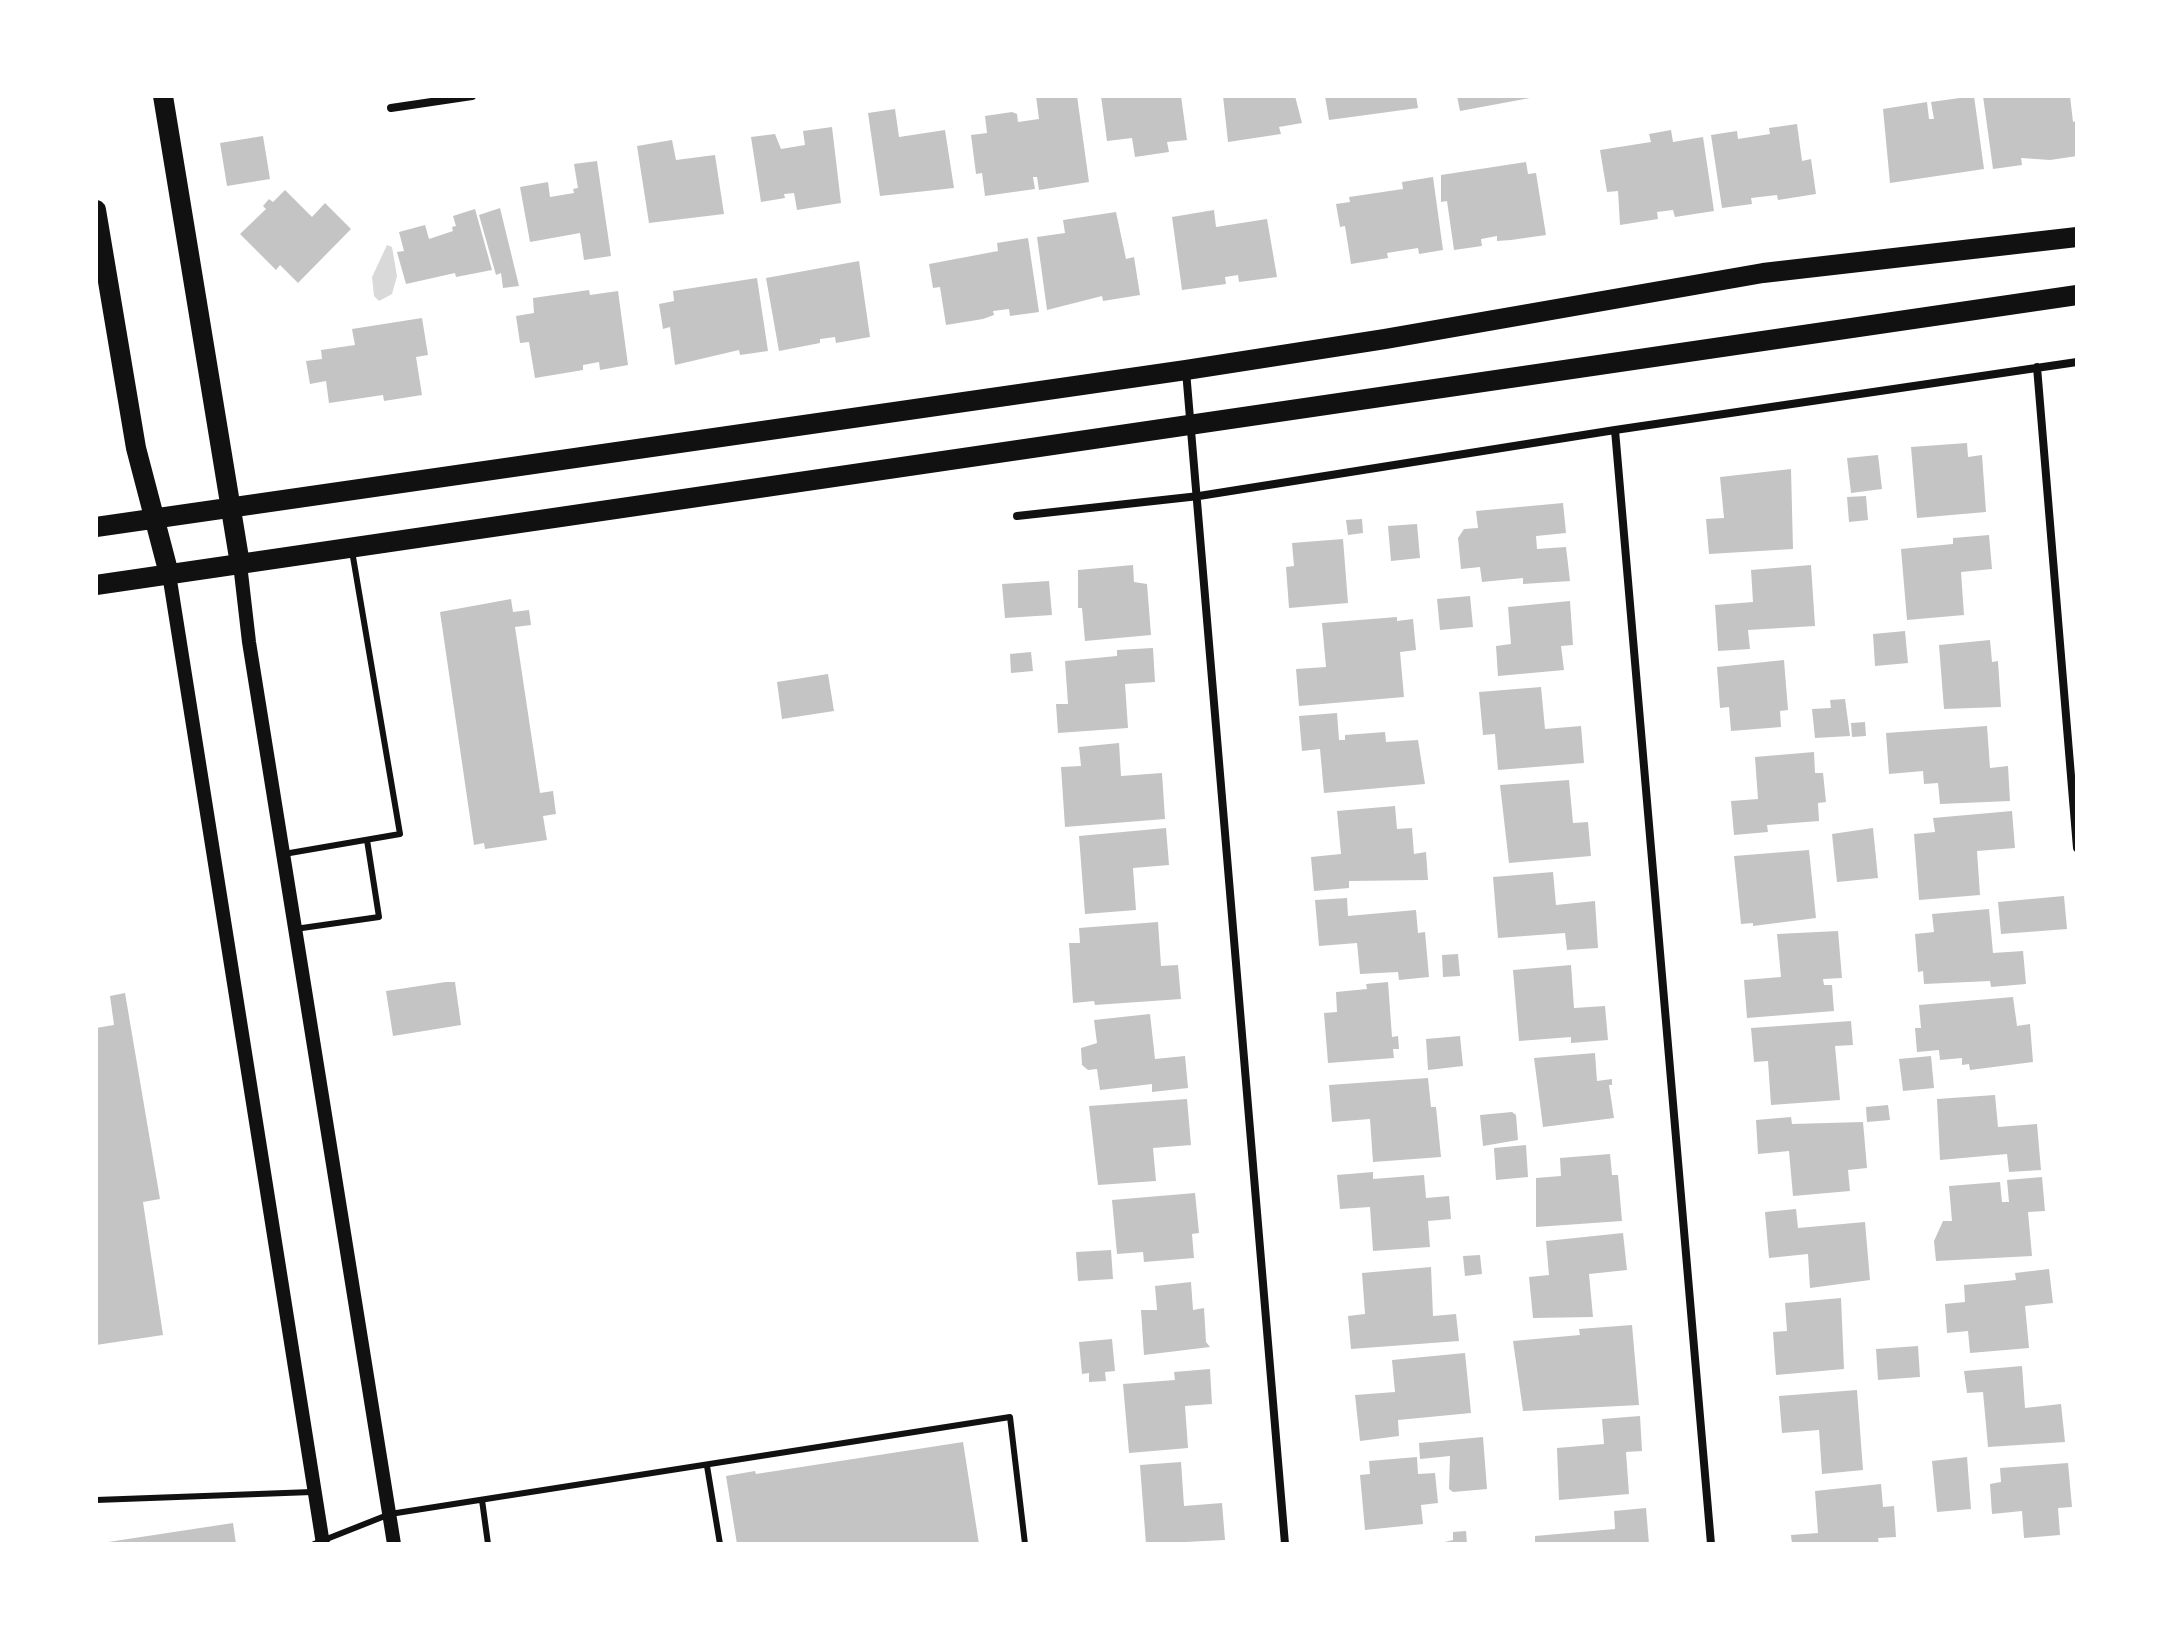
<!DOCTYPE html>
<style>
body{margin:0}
#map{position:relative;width:2173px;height:1640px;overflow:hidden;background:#fff;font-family:"Alegreya Sans",sans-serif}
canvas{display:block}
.frame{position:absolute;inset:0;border:98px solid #fff;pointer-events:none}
</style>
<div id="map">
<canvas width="2173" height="1640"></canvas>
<div class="frame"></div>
</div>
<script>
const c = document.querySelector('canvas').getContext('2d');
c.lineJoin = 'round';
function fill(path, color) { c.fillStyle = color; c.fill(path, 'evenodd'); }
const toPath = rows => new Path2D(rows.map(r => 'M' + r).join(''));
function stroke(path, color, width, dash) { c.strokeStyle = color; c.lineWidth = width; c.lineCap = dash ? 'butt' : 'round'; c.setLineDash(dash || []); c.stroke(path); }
fill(toPath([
 [387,245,392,247,397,276,392,294,379,301,374,296,372,277]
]), '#d9d9d9');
fill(toPath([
 [1036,96,1077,96,1089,182,1039,190,1037,177,1033,177,1035,189,985,196,982,173,976,174,971,135,987,133,985,116,1012,112,1017,114,1018,122,1039,119],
 [1101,96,1181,96,1187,140,1167,142,1169,152,1135,157,1132,138,1107,141],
 [1223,96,1295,96,1302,123,1279,127,1281,134,1228,142],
 [1325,96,1416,96,1418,108,1329,120],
 [1457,96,1530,96,1530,98,1460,111],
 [1974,96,1984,169,1890,183,1883,109,1927,102,1929,119,1934,119,1931,102],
 [1983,96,2070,96,2073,122,2077,121,2077,156,2050,160,2021,158,2022,165,1993,169],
 [895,109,899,137,945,130,954,188,880,196,868,113],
 [1797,124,1802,161,1811,159,1816,194,1778,200,1777,195,1751,198,1752,204,1722,208,1711,135,1737,131,1738,139,1770,134,1769,128],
 [832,127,841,203,797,210,794,193,784,194,785,198,761,202,751,137,775,134,781,149,805,145,803,131],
 [1671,130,1673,142,1703,137,1714,211,1675,217,1673,210,1657,212,1658,219,1620,225,1618,191,1607,192,1600,150,1651,142,1649,134],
 [263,136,270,179,227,186,220,143],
 [672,140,676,160,715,155,724,214,649,223,637,146],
 [597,161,611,256,584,260,580,233,530,242,520,187,548,182,550,197,574,193,573,189,578,188,574,164],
 [1526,162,1528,174,1536,173,1546,235,1511,240,1497,241,1497,236,1481,239,1482,246,1454,250,1447,201,1441,202,1441,175],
 [1433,177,1443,250,1419,254,1418,248,1387,253,1388,258,1351,264,1345,226,1340,227,1336,204,1350,202,1349,197,1403,189,1402,182],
 [285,190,312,217,325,203,351,229,298,283,280,265,276,270,240,234,266,209,263,206,269,199,273,202],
 [500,208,519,286,503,288,501,273,496,275,479,215],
 [475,209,492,270,456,277,455,273,406,284,397,252,404,251,399,232,425,225,429,239,453,231,452,227,456,226,453,216],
 [1214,210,1216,227,1267,219,1277,277,1239,282,1238,275,1225,277,1226,284,1182,290,1172,217],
 [1116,212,1126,259,1134,257,1140,295,1103,301,1102,296,1047,310,1037,237,1065,233,1063,220],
 [1028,238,1039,312,1010,316,1009,309,993,311,994,315,983,319,946,325,940,287,933,288,929,264,998,251,997,243],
 [859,261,870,337,836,343,835,337,820,339,820,343,779,351,766,278],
 [757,278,768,351,740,355,739,350,675,365,670,327,663,329,659,304,674,301,673,291],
 [589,290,590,295,618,291,628,365,600,370,599,362,583,365,583,370,535,378,529,342,520,343,516,316,534,313,533,298],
 [422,318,428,355,416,357,422,395,384,401,383,395,329,403,326,381,310,384,306,361,322,359,321,350,355,345,352,329],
 [1967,443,1968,457,1982,455,1986,512,1917,518,1911,447],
 [1878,455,1882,489,1851,493,1847,458],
 [1791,469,1793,549,1709,554,1706,519,1724,518,1720,477],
 [1866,496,1868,520,1849,522,1847,497],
 [1563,503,1566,533,1536,536,1537,549,1566,547,1570,581,1523,584,1523,578,1482,582,1480,567,1461,569,1458,538,1464,529,1478,528,1476,511],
 [1362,519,1363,533,1348,535,1346,520],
 [1417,524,1420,558,1391,561,1388,526],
 [1989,535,1992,569,1961,572,1964,615,1907,620,1901,549,1953,544,1953,538],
 [1343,539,1348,603,1289,608,1286,567,1294,566,1292,543],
 [1133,565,1134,582,1147,584,1151,635,1085,641,1082,608,1078,608,1078,570],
 [1811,565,1815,626,1748,630,1750,649,1718,651,1715,605,1753,602,1751,570],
 [1049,581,1052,615,1005,618,1002,584],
 [1470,596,1473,627,1440,630,1437,599],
 [511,599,513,612,529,610,531,625,515,627,540,793,553,791,556,814,543,816,547,840,485,849,484,843,474,845,440,612],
 [1570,601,1573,645,1561,646,1564,670,1498,676,1496,646,1511,644,1508,607],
 [1397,617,1397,621,1413,619,1416,650,1400,652,1404,697,1299,706,1296,669,1326,667,1322,623],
 [1905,631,1908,663,1875,666,1873,634],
 [1990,640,1992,662,1998,661,2001,707,1944,709,1939,645],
 [1153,648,1155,682,1125,684,1128,728,1058,733,1056,704,1068,704,1065,661,1117,656,1117,650],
 [1031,652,1033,671,1011,673,1010,654],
 [1784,660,1788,710,1780,711,1781,727,1731,731,1729,707,1720,708,1717,667],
 [828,674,834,711,782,719,777,682],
 [1541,687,1545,729,1581,726,1584,763,1498,770,1495,734,1483,735,1479,692],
 [1845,699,1850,736,1815,738,1812,709,1831,708,1830,700],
 [1337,713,1339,740,1345,740,1345,735,1385,732,1386,742,1418,740,1425,784,1324,793,1320,749,1302,751,1299,716],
 [1865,722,1866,736,1852,737,1851,723],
 [1987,726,1990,768,2008,766,2010,801,1940,804,1938,783,1924,784,1923,771,1889,774,1886,733],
 [1119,743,1121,776,1162,773,1165,819,1065,827,1061,767,1081,766,1079,747],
 [1814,752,1815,773,1823,773,1826,802,1818,803,1819,821,1767,825,1768,832,1734,835,1731,801,1758,799,1755,757],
 [1569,780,1573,823,1588,822,1591,856,1509,863,1500,785],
 [1395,806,1397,829,1412,828,1414,854,1426,852,1428,880,1349,881,1349,888,1314,891,1311,857,1341,854,1337,811],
 [2012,811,2015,848,1977,851,1980,895,1919,900,1914,834,1935,832,1933,818],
 [1166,828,1169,865,1133,868,1136,910,1085,914,1079,836],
 [1873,828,1878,878,1837,882,1832,834],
 [1809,850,1816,918,1753,926,1753,923,1741,924,1734,856],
 [1553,872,1556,905,1595,901,1598,948,1567,950,1565,933,1498,938,1493,877],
 [2064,896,2067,929,2001,934,1998,902],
 [1347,898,1348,916,1416,910,1418,933,1425,932,1429,977,1399,980,1398,972,1360,974,1357,943,1319,946,1315,900],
 [1989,909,1993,953,2023,951,2026,984,1991,987,1990,981,1924,984,1923,971,1918,972,1915,934,1934,932,1932,914],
 [1158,922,1161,966,1178,965,1181,999,1095,1005,1094,1001,1073,1003,1069,943,1080,943,1079,928],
 [1838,931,1842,978,1823,979,1824,985,1832,985,1834,1011,1747,1018,1744,980,1781,977,1777,934],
 [1458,954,1460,976,1443,977,1442,955],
 [1571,965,1574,1008,1605,1006,1608,1040,1571,1043,1571,1037,1519,1041,1513,970],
 [446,982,455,982,461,1025,393,1036,386,991],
 [1388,982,1392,1037,1398,1036,1399,1049,1393,1049,1394,1058,1328,1063,1324,1013,1337,1012,1336,992,1367,989,1366,984],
 [125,993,160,1199,143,1202,163,1335,96,1345,96,1028,114,1025,110,996],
 [2013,997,2017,1026,2030,1024,2033,1062,1970,1070,1969,1064,1962,1065,1962,1058,1940,1060,1939,1050,1917,1052,1915,1028,1921,1028,1919,1005],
 [1150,1014,1155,1059,1185,1056,1188,1088,1152,1092,1152,1084,1100,1090,1097,1069,1088,1070,1082,1065,1081,1048,1097,1043,1094,1020],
 [1851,1021,1853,1045,1835,1046,1840,1100,1771,1105,1768,1061,1754,1062,1751,1028],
 [1460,1036,1463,1066,1428,1070,1426,1039],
 [1595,1053,1597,1081,1612,1079,1612,1085,1609,1085,1614,1118,1543,1127,1534,1058],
 [1931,1056,1934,1088,1903,1091,1899,1059],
 [1428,1078,1431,1107,1436,1107,1441,1157,1373,1162,1370,1119,1332,1122,1329,1085],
 [1995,1095,1998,1127,2037,1124,2041,1170,2009,1172,2007,1154,1940,1160,1937,1099],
 [1187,1099,1191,1145,1153,1148,1156,1181,1098,1185,1089,1106],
 [1888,1105,1890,1120,1867,1122,1866,1107],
 [1512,1112,1516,1115,1518,1140,1483,1146,1480,1115],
 [1791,1117,1792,1124,1863,1122,1867,1168,1848,1170,1850,1191,1793,1196,1789,1151,1758,1154,1756,1120],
 [1526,1145,1528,1177,1496,1180,1494,1148],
 [1610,1154,1612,1175,1618,1175,1622,1221,1536,1227,1536,1178,1561,1176,1560,1158],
 [1373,1172,1373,1179,1424,1175,1426,1198,1449,1196,1451,1219,1428,1221,1430,1247,1373,1251,1370,1207,1340,1209,1337,1175],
 [2042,1177,2045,1211,2028,1212,2032,1256,1936,1261,1934,1241,1943,1221,1952,1221,1949,1186,2000,1182,2002,1202,2009,1202,2007,1180],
 [1195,1193,1199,1233,1192,1234,1194,1258,1144,1262,1143,1252,1117,1254,1112,1200],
 [1796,1209,1798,1228,1865,1222,1870,1280,1810,1288,1808,1254,1769,1258,1765,1212],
 [1623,1233,1627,1270,1589,1274,1593,1317,1533,1318,1529,1277,1549,1275,1546,1241],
 [1111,1250,1113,1279,1078,1281,1076,1252],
 [1480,1255,1482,1274,1465,1276,1463,1256],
 [1431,1267,1433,1316,1456,1314,1459,1341,1351,1349,1348,1316,1365,1314,1362,1273],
 [2049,1269,2053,1303,2025,1306,2029,1348,1970,1353,1968,1331,1947,1333,1945,1304,1965,1302,1964,1285,2016,1280,2015,1273],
 [1191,1282,1193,1310,1204,1308,1206,1342,1210,1347,1144,1355,1141,1310,1157,1310,1155,1286],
 [1841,1298,1844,1369,1776,1375,1773,1332,1787,1331,1785,1303],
 [1632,1325,1639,1405,1523,1411,1513,1341,1580,1335,1579,1329],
 [1112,1339,1115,1371,1105,1372,1106,1381,1089,1382,1089,1373,1082,1374,1079,1342],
 [1918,1346,1920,1377,1878,1380,1876,1349],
 [1465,1353,1471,1413,1398,1420,1399,1436,1360,1441,1355,1395,1395,1392,1392,1360],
 [2022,1366,2025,1408,2061,1404,2065,1442,1988,1447,1983,1392,1967,1393,1964,1371],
 [1210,1369,1212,1404,1185,1406,1188,1448,1129,1453,1123,1384,1175,1380,1174,1372],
 [1857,1390,1863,1470,1822,1474,1819,1430,1782,1433,1779,1396],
 [1640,1416,1642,1451,1626,1452,1629,1494,1559,1500,1557,1448,1604,1444,1602,1419],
 [1483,1437,1487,1489,1453,1492,1449,1489,1450,1456,1420,1459,1419,1443],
 [963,1442,979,1544,737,1544,726,1476,755,1471,756,1474],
 [1417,1457,1418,1474,1435,1473,1438,1503,1421,1505,1423,1524,1365,1530,1360,1475,1370,1474,1369,1461],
 [1967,1457,1971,1509,1937,1512,1932,1461],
 [1181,1462,1184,1506,1222,1503,1225,1540,1146,1544,1140,1465],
 [2068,1463,2072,1507,2058,1508,2060,1535,2024,1538,2022,1511,1992,1514,1990,1484,2001,1482,2000,1468],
 [1881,1484,1883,1507,1894,1506,1896,1537,1878,1538,1879,1544,1792,1544,1791,1535,1818,1533,1815,1491],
 [1646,1508,1649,1544,1535,1544,1535,1536,1615,1529,1614,1511],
 [233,1523,236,1544,108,1544,108,1542],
 [1466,1531,1467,1544,1436,1544,1453,1540,1453,1532]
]), '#c4c4c4');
stroke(toPath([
 [284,854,400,834,352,551],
 [295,929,379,917,367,840],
 [707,1466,720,1544],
 [96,1500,312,1492],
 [482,1500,488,1544],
 [314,1544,390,1514,1010,1417,1025,1544]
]), '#111', 6);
stroke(toPath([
 [391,108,472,96],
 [2037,367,2077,848],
 [1186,371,1285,1544],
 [1615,430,1711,1544],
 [1017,516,1199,496,1615,430,2077,362]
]), '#111', 8);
stroke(toPath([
 [240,564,249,642,394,1544],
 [169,574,323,1544]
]), '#111', 14);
stroke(toPath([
 [163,96,240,564],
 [96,210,136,448,169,574],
 [96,527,1186,370,1385,339,1763,273,2077,237],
 [96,585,2077,295]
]), '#111', 20);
</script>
